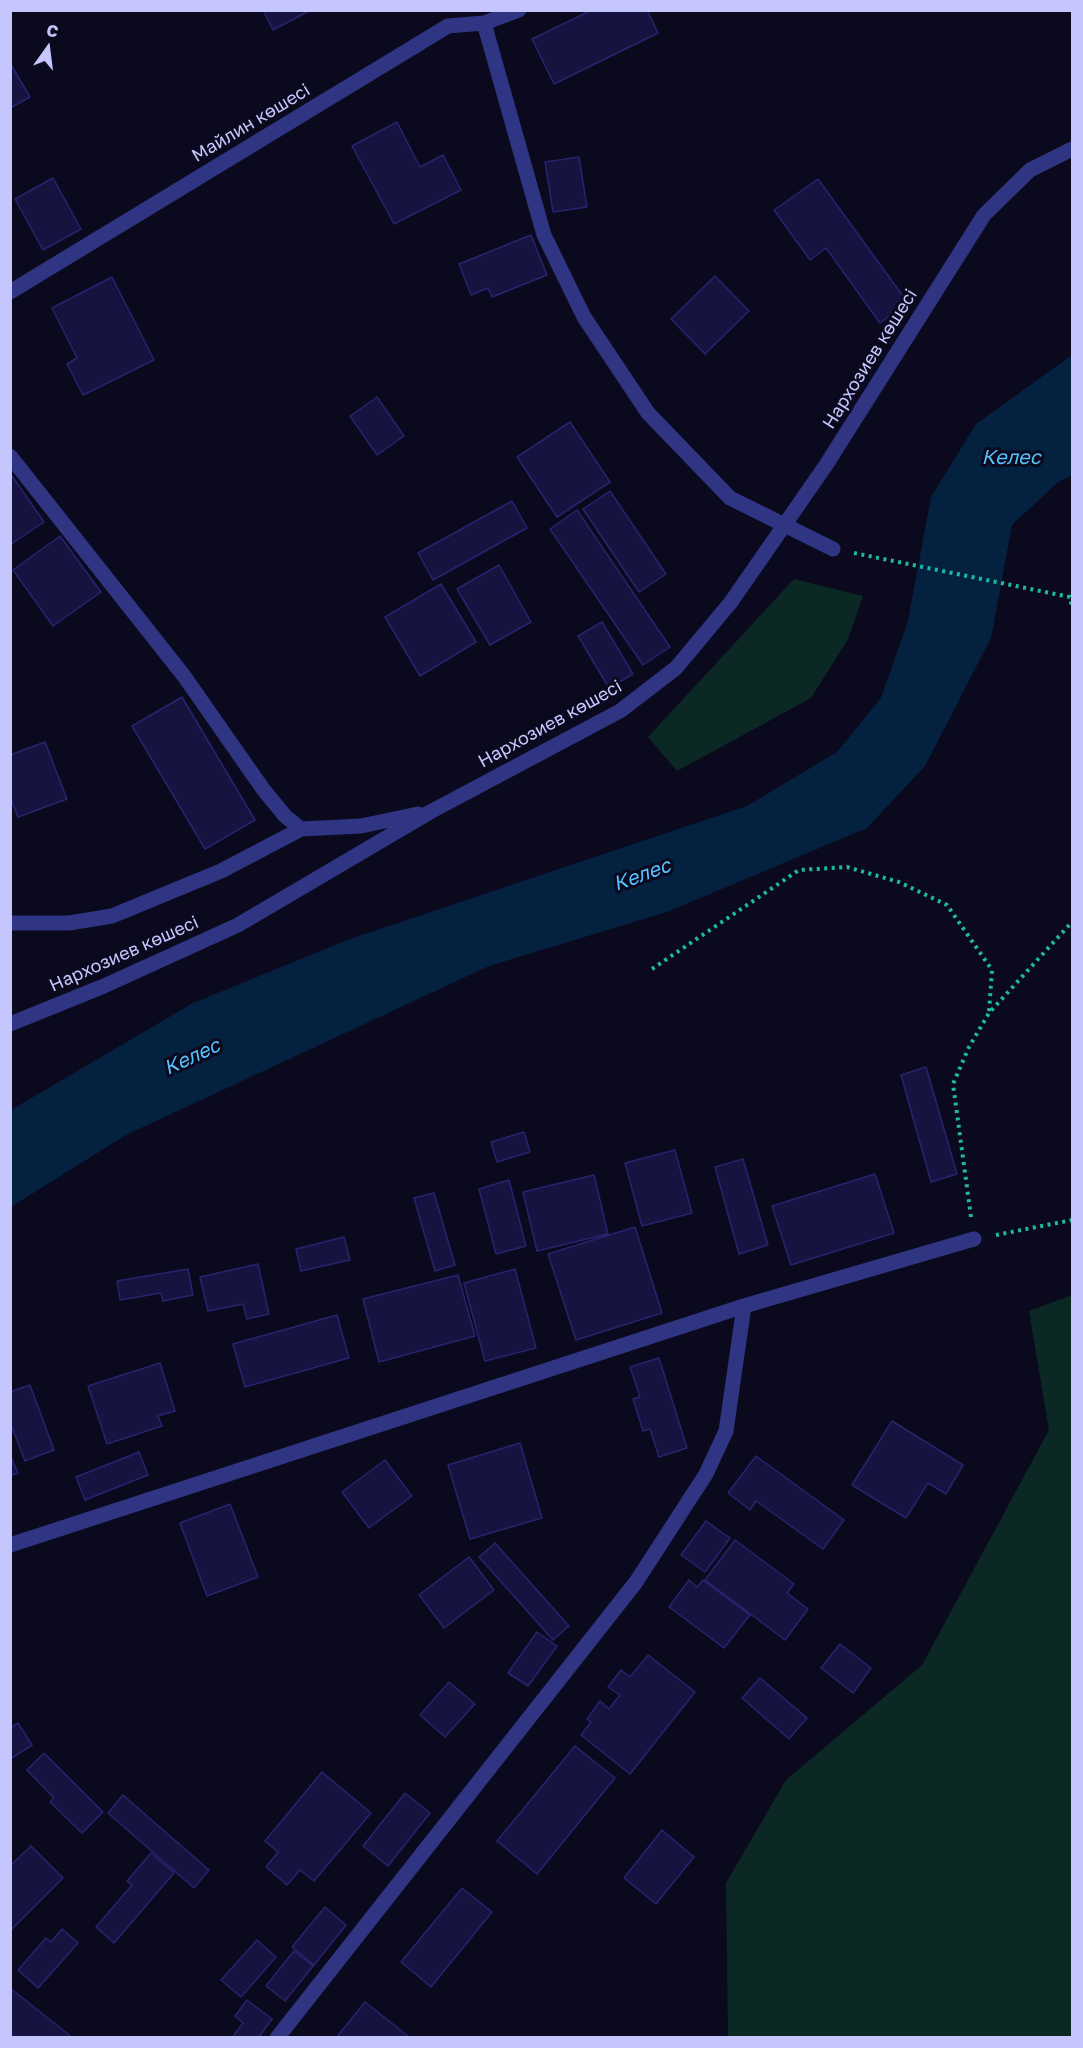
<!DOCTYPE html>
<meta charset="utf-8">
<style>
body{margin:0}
#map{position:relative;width:1083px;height:2048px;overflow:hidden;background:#0b091d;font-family:"Golos Text",sans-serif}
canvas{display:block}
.frame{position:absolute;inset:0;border:12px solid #c6c6ff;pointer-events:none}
.north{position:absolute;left:18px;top:18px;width:60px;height:60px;-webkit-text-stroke:4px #0b091d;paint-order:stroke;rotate:14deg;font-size:16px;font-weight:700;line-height:24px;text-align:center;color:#c6c6ff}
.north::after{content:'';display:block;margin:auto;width:21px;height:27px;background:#c6c6ff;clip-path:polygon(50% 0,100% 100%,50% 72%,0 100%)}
</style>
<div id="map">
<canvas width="1083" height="2048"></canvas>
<div class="frame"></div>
<div class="north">С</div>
</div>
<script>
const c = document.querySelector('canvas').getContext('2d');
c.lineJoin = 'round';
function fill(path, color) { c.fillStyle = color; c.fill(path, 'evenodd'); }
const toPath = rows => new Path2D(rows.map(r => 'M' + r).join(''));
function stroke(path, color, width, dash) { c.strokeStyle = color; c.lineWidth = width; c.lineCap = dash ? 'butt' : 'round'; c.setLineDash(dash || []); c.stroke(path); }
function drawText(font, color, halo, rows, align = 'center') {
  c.font = font + ' "Golos Text",sans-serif'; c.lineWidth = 6; c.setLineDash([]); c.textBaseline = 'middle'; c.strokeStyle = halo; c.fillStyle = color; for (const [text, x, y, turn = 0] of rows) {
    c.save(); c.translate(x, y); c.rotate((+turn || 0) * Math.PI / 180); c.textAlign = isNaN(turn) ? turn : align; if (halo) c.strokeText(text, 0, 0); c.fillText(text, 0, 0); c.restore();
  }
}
fill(toPath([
 [794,579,863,596,848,639,811,698,677,771,648,737],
 [1072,1295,1072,2037,728,2037,726,1883,786,1780,922,1665,1049,1430,1029,1311]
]), '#0c2824');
fill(toPath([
 [1072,355,1072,475,1057,483,1012,525,991,638,925,766,867,828,667,912,489,966,126,1135,11,1207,11,1110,193,1003,350,939,747,806,837,752,881,698,908,621,931,497,976,424]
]), '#052140');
const building = toPath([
 [263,10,311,10,273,30,263,10],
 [592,10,647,10,658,33,554,84,532,39,592,10],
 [10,63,30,97,10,108,10,63],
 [397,122,420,167,443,155,461,190,394,224,352,146,397,122],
 [579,157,587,207,553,212,545,162,579,157],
 [53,178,81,229,43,250,15,199,53,178],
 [818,179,908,303,880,323,826,248,810,260,774,210,818,179],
 [531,235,547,275,492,297,488,288,471,295,459,264,531,235],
 [715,276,749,311,705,354,671,319,715,276],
 [112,277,154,360,83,395,67,364,77,358,52,308,112,277],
 [377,397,404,436,377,455,350,416,377,397],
 [570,422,610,482,557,517,517,457,570,422],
 [10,473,44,522,10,545,10,473],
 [610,491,666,574,639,592,583,509,610,491],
 [512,501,527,528,433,580,418,553,512,501],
 [577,510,670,647,643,665,550,529,577,510],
 [60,536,101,592,53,626,13,570,60,536],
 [499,565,531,622,490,645,457,589,499,565],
 [441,584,476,642,420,676,385,617,441,584],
 [602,622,633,674,609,688,578,636,602,622],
 [182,697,255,820,205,849,132,726,182,697],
 [45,742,67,799,18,817,10,796,10,755,45,742],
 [926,1067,957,1174,931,1182,901,1075,926,1067],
 [524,1132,530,1152,497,1162,491,1142,524,1132],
 [675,1150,692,1213,642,1226,625,1163,675,1150],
 [743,1159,768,1245,739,1254,715,1167,743,1159],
 [875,1174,894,1233,791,1265,772,1206,875,1174],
 [594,1175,608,1234,537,1251,523,1192,594,1175],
 [509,1180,526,1246,496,1254,479,1189,509,1180],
 [434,1193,455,1265,435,1271,414,1198,434,1193],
 [635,1227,662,1313,576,1340,548,1254,635,1227],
 [344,1237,350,1260,301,1271,296,1249,344,1237],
 [258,1264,269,1314,247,1319,243,1304,208,1311,200,1277,258,1264],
 [188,1269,193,1295,163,1301,161,1293,120,1300,117,1281,188,1269],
 [515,1269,536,1348,485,1361,464,1283,515,1269],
 [458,1275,475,1336,379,1362,363,1299,458,1275],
 [337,1315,349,1358,245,1387,233,1344,337,1315],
 [659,1358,687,1448,659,1457,650,1429,643,1431,633,1399,640,1397,630,1367,659,1358],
 [160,1363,175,1411,158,1416,162,1426,107,1444,88,1386,160,1363],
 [30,1385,54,1450,25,1461,10,1422,10,1392,30,1385],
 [892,1421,963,1465,946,1494,928,1483,906,1518,852,1485,892,1421],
 [520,1443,542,1518,470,1539,448,1465,520,1443],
 [139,1452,148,1475,85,1500,76,1477,139,1452],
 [10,1455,18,1473,10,1476,10,1455],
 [756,1456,844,1520,823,1549,756,1501,750,1510,728,1493,756,1456],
 [385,1460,412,1496,369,1528,342,1492,385,1460],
 [230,1504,258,1577,207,1596,180,1523,230,1504],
 [706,1521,730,1538,705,1572,681,1555,706,1521],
 [735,1540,794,1584,787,1593,808,1609,785,1640,705,1580,735,1540],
 [495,1543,569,1626,553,1640,479,1557,495,1543],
 [469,1557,494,1590,444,1628,419,1595,469,1557],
 [689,1580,697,1587,703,1580,750,1615,724,1648,669,1607,689,1580],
 [537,1632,557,1646,528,1686,508,1673,537,1632],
 [840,1644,871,1668,853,1693,821,1668,840,1644],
 [648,1655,695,1692,630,1774,581,1735,591,1722,587,1719,600,1701,609,1709,620,1695,608,1687,621,1670,630,1677,648,1655],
 [760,1678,807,1718,789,1739,742,1698,760,1678],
 [449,1682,475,1704,445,1737,420,1715,449,1682],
 [18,1723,32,1745,10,1759,10,1728,18,1723],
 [575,1746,615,1778,537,1874,497,1841,575,1746],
 [44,1753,103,1812,82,1833,50,1802,54,1798,27,1770,44,1753],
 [322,1772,371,1813,314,1881,300,1870,287,1885,266,1867,278,1852,265,1841,322,1772],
 [405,1793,430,1813,388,1866,363,1846,405,1793],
 [123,1795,209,1870,194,1888,108,1813,123,1795],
 [662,1830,694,1857,656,1904,624,1878,662,1830],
 [31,1846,63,1878,10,1931,10,1866,31,1846],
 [151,1853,174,1873,114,1943,96,1927,132,1885,127,1881,151,1853],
 [462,1888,492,1912,431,1987,401,1962,462,1888],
 [325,1907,346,1925,314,1965,292,1947,325,1907],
 [62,1929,78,1943,38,1988,18,1970,46,1938,51,1942,62,1929],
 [257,1940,276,1957,241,1997,221,1980,257,1940],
 [294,1951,313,1966,285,2001,266,1986,294,1951],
 [10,1988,73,2038,10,2038,10,1988],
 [247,2000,272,2019,258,2038,232,2038,243,2023,235,2016,247,2000],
 [365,2002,408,2036,407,2038,336,2038,365,2002]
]);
fill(building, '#171340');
stroke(building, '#29236f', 1.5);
stroke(toPath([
 [854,553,1070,597,1072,608],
 [652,969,799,870,847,867,899,882,947,905,992,970,989,1012],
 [971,1217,953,1084,969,1047,989,1013,1072,922],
 [996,1235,1072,1220]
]), '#1fb99f', 4, [3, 4.5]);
stroke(toPath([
 [484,23,544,235,584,317,648,413,730,498,833,549],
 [10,292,448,26,484,23,519,10],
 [10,456,184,676,263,789,285,816,301,829],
 [10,923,69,923,112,916,221,871,301,829,361,826,418,814],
 [10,1024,104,986,238,925,430,812,620,711,676,668,731,602,826,465,984,215,1030,170,1072,149],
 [10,1545,744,1306,974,1239],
 [277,2038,636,1582,706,1474,726,1431,744,1306]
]), '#2f3582', 15);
drawText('18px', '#c6c6ff', '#0b091d', [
 ["Майлин көшесі",251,123,-31],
 ["Нархозиев көшесі",870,359,-58],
 ["Нархозиев көшесі",550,724,-29],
 ["Нархозиев көшесі",124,954,-24]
]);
drawText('italic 20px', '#54c3ff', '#0b091d', [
 ["Келес",1011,458],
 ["Келес",642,875,-20],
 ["Келес",192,1057,-25]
]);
</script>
